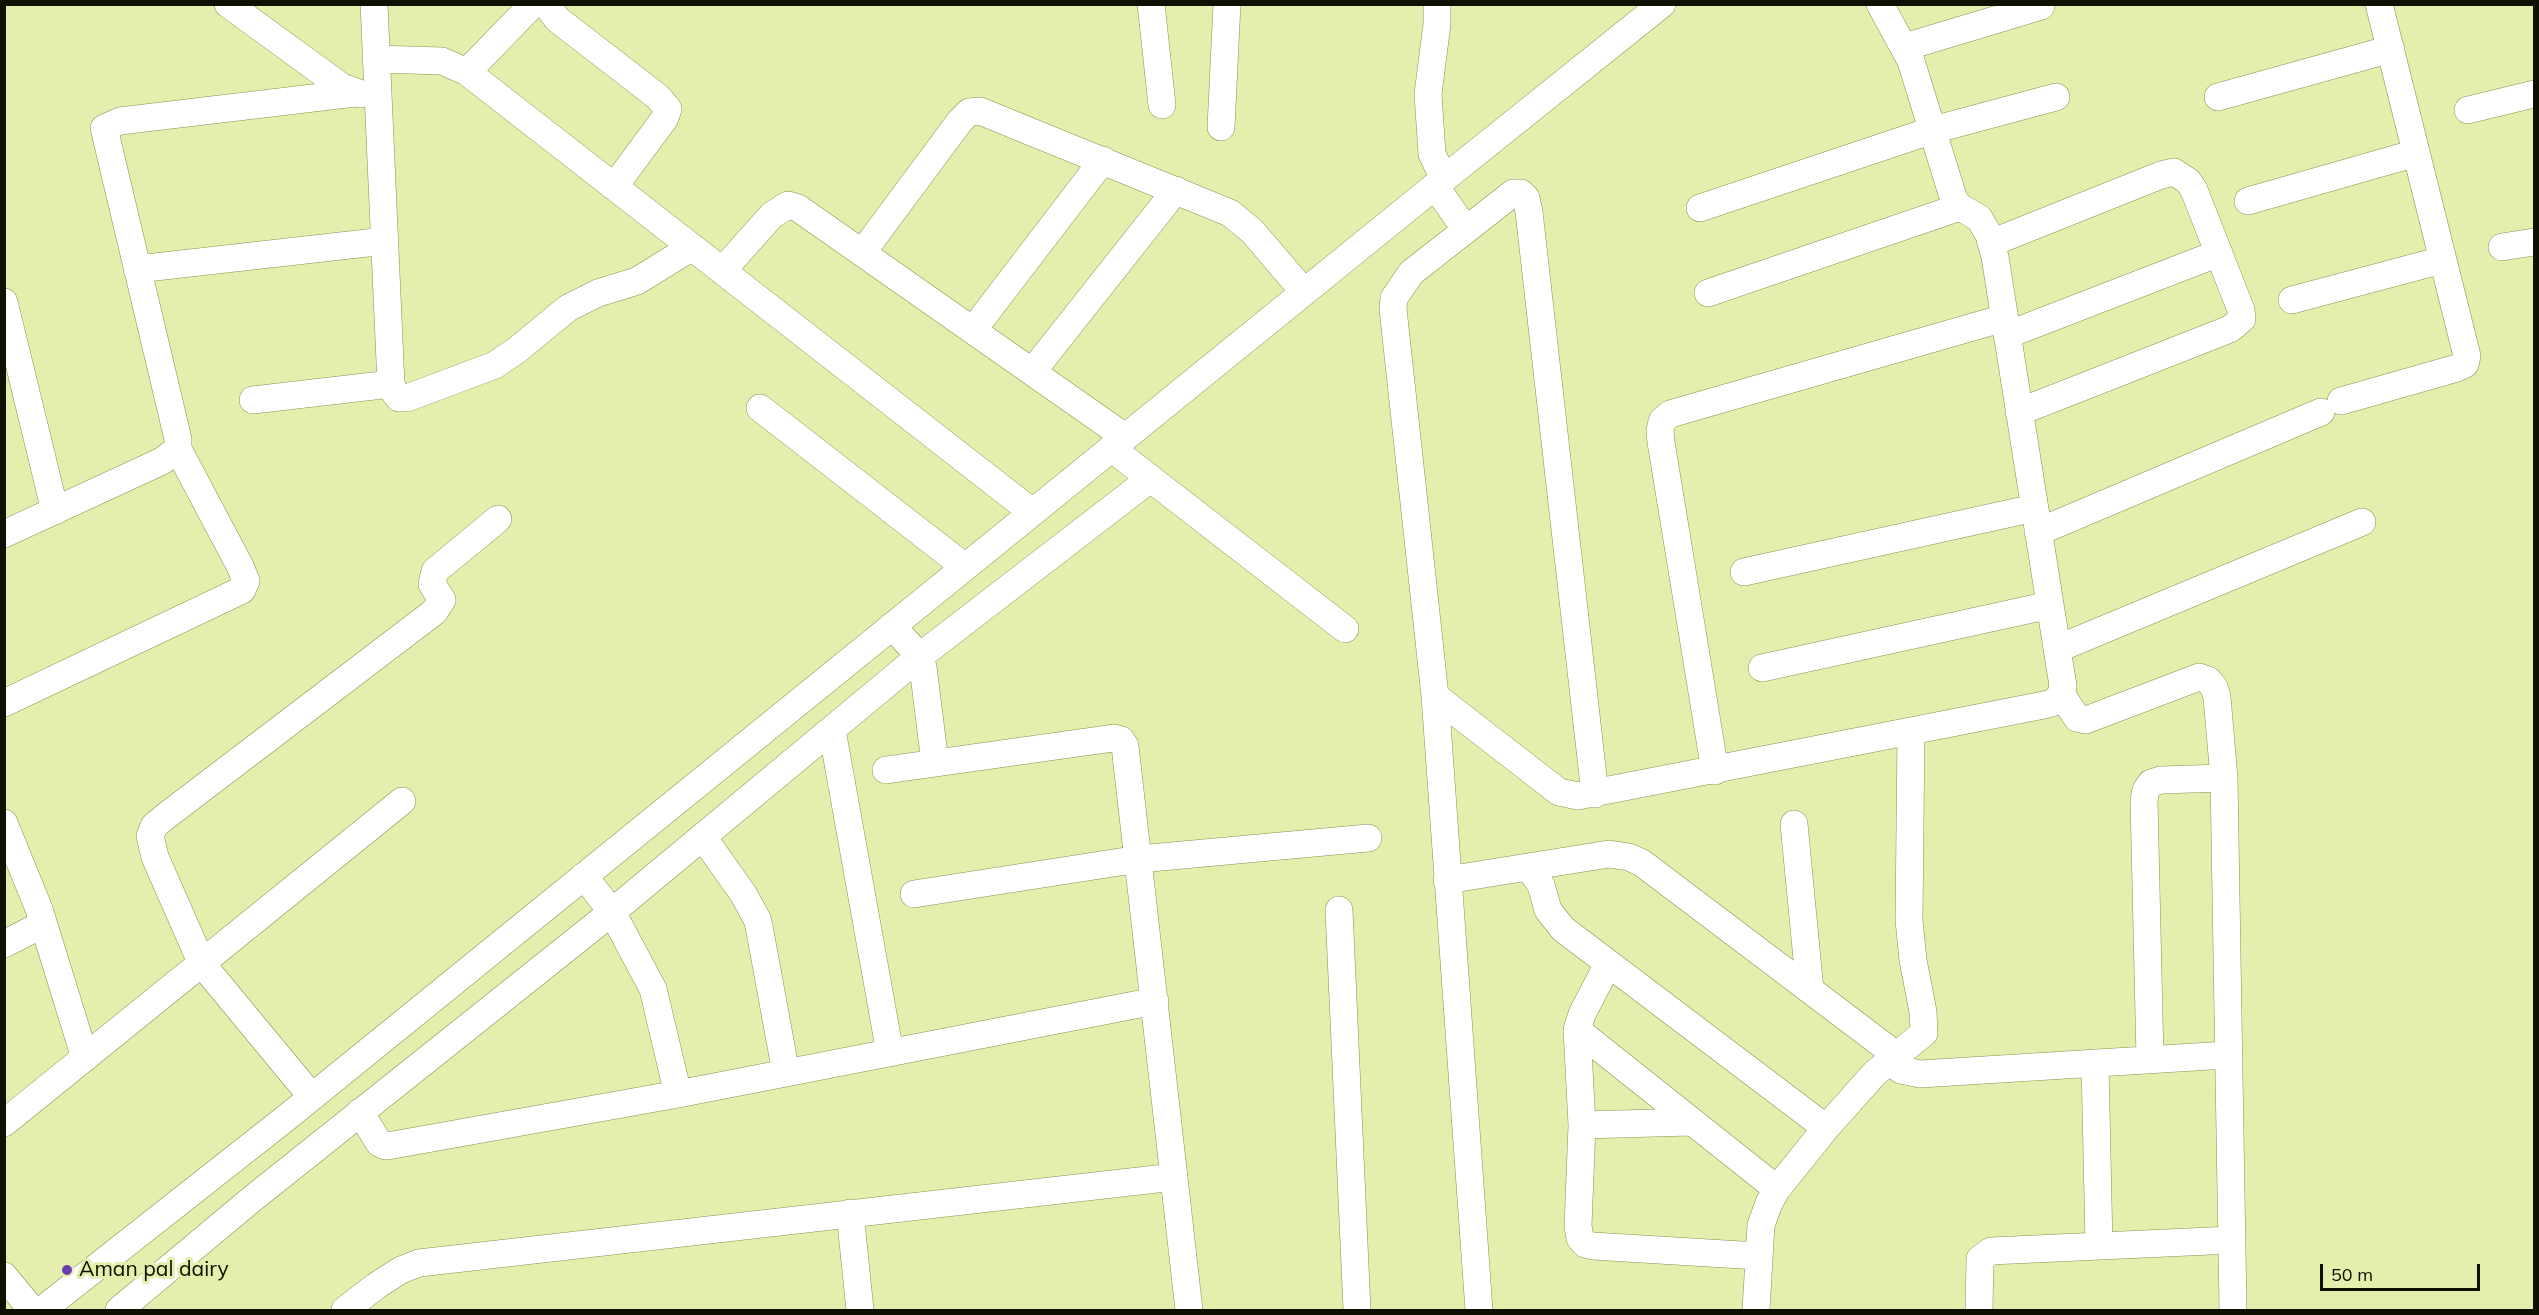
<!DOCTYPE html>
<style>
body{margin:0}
#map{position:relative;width:2539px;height:1315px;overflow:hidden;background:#e5eeac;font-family:Mulish,sans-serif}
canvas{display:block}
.frame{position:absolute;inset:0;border:6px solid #0e1000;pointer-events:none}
.scale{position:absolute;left:2320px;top:1264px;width:160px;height:27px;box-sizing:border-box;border:3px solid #0e1000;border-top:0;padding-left:8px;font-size:18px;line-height:21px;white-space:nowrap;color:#0e1000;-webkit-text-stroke:4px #e5eeac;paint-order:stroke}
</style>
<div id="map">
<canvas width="2539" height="1315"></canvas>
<div class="frame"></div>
<div class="scale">50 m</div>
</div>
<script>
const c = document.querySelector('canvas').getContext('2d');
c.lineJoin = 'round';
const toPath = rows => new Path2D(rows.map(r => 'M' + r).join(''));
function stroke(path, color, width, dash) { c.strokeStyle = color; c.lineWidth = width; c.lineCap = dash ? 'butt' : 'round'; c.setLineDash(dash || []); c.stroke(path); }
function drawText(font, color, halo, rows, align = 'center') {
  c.font = font + ' Mulish,sans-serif'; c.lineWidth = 6; c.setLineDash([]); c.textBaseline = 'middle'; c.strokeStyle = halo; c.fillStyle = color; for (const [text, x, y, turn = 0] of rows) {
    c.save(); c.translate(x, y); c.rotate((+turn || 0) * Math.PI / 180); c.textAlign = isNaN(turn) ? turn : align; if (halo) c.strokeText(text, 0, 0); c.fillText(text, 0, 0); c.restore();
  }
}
const minor = toPath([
 [228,4,342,87,361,94],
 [374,4,391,384,395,393,399,398,407,398,495,365,517,350,568,308,598,293,637,281,692,247],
 [546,4,557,19,658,97,668,109,665,118,614,187],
 [1151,4,1162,105],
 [1437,4,1437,24,1428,94,1432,154,1444,179],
 [1905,47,2041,6],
 [376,59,442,61,467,72,1032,512],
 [467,72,533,4],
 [2218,97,2391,49],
 [2468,110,2534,94],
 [1221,127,1227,4],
 [1435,186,1466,230],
 [2248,201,2416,153],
 [1700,208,1933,130,2056,97],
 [1991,243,2161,175,2174,172,2188,181,2194,190,2241,310,2242,319,2230,329,2019,412],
 [2502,247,2534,242],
 [862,253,960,121,969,112,980,111,1230,213,1252,231,1304,292],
 [137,269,385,241],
 [722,271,772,215,788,205,798,208,1125,437],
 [1708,293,1960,207],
 [2292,300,2442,260],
 [4,302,55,511],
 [973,330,1103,160],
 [2007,335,2219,253],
 [1032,372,1176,190],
 [253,400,391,384],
 [2341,401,2457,368,2465,364,2467,356,2379,4],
 [760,408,965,567],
 [1111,448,1345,629],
 [2038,532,2321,412],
 [4,534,162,461,178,449,178,439,104,128,120,121,355,93],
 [1744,572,2034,508],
 [892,626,914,650,923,667,935,763],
 [2057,649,2362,522],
 [1762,668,2050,605],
 [2061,694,2077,718,2086,720,2199,677,2208,680,2214,687,2217,697,2224,778,2233,1310],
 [1435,696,1559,792,1578,796,2044,705,2055,702,2061,694,2063,686,1995,257,1989,235,1979,218,1960,207,1954,200,1911,61,1880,4],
 [4,703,242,590,246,581,240,566,178,449],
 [832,730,890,1053],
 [886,770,1114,738,1121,740,1125,746,1189,1310],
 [1715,771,1661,442,1660,431,1662,421,1670,414,2004,318],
 [4,823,39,909,85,1058],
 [1794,824,1810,990],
 [703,837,744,895,758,921,786,1073],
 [1529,868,1541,885,1548,910,1563,929,1826,1128],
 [584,876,612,912,653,989,678,1094],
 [1447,880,1609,854,1629,857,1642,863,1896,1055],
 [914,894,1139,859,1368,838],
 [1339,910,1357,1310],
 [4,944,43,924],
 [1608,964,1582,1014,1577,1030,1582,1125,1578,1226,1580,1238,1585,1244,1593,1246,1758,1256],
 [1577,1030,1777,1189],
 [2150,1059,2144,800,2146,790,2151,783,2161,780,2224,778],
 [1888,1061,1901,1070,1920,1074,2227,1055],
 [2095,1063,2099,1246],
 [312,1097,202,964,155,857,150,836,154,826,166,816,434,612,442,600,432,584,435,571,498,519],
 [360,1112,379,1143,385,1146,393,1145,678,1094,1155,1001],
 [4,1123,402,801],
 [1582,1125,1692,1122],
 [850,1213,860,1310],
 [4,1276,32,1310],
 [42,1310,286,1118,1435,186,1662,4],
 [119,1310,252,1199,612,912,919,657,1150,479],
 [345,1310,376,1286,401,1270,419,1263,1174,1177],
 [1479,1310,1435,696,1393,309,1394,298,1411,273,1513,193,1521,193,1526,198,1529,212,1595,794],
 [1756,1310,1761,1225,1769,1203,1777,1189,1826,1128,1875,1073,1924,1033,1923,1012,1913,960,1909,920,1911,732],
 [1979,1310,1980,1259,1991,1251,2232,1240]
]);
stroke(minor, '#899052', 28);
stroke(minor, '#fff', 27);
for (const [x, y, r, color] of [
 [67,1270,6,"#673eb6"]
]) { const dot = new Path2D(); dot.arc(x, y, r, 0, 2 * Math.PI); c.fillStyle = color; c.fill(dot); stroke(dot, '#e5eeac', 2); }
drawText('21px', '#0e1000', '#e5eeac', [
 ["Aman pal dairy",79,1270]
], 'left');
</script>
